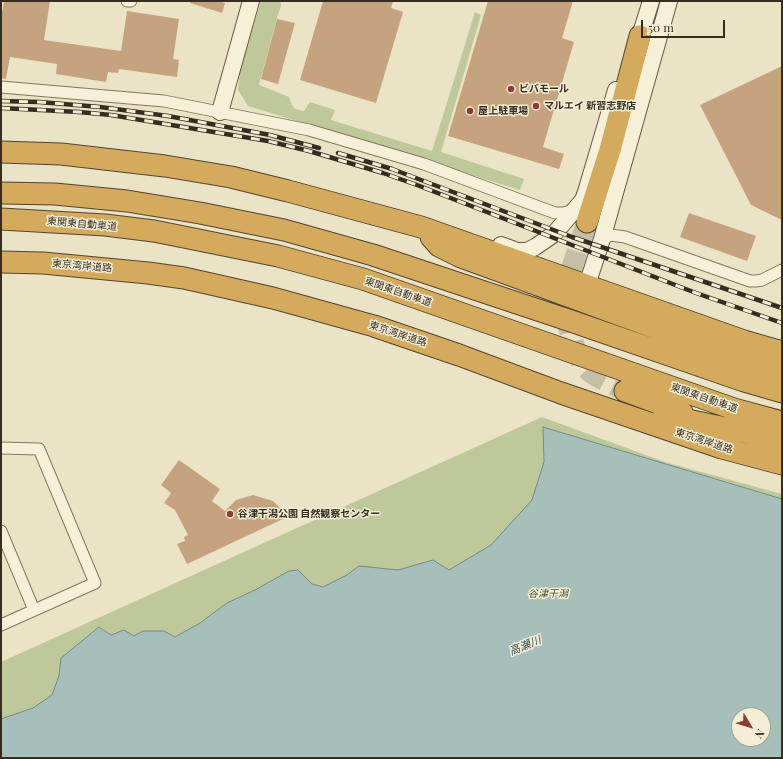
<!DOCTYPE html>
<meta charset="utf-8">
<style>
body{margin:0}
#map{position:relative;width:783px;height:759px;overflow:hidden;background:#ebe3c6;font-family:"Playfair Display",serif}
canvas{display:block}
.frame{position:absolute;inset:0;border:2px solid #362d20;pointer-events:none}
.north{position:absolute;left:731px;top:707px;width:40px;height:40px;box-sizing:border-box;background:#f3edd5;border:1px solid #a7a08d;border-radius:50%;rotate:128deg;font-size:11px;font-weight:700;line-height:16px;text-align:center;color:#362d20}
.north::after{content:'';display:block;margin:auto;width:14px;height:18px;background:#8f3a32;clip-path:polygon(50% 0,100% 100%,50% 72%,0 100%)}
.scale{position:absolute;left:641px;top:20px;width:84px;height:18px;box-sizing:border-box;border:2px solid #362d20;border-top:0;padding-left:5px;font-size:12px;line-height:14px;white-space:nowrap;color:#362d20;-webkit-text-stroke:3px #f3edd5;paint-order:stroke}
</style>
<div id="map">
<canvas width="783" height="759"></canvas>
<div class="frame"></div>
<div class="north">N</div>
<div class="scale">50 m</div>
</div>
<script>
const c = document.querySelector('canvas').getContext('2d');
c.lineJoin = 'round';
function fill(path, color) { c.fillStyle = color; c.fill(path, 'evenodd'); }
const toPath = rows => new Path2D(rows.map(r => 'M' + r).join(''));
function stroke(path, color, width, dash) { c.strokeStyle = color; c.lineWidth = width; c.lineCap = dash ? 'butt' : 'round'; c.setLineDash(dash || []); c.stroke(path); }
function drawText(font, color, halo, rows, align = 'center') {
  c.font = font + ' "Playfair Display","Noto Sans JP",serif'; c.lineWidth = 3; c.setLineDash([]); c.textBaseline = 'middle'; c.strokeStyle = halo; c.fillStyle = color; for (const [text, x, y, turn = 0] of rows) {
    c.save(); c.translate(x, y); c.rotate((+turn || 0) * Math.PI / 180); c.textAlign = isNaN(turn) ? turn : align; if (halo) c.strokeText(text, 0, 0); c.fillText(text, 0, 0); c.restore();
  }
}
fill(toPath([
 [261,1,281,1,281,6,277,18,259,85,289,97,292,105,295,109,304,111,310,102,335,110,331,120,432,151,475,12,481,15,441,152,524,179,520,190,248,106,238,90,240,71],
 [542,417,665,462,782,494,782,758,1,758,1,662],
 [739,715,763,715,763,739,739,739]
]), '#bfc89b');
const water = toPath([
 [543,427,782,499,782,758,1,758,1,719,33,708,52,695,59,676,61,658,99,627,111,635,124,630,134,636,143,631,164,631,175,637,200,623,227,603,255,590,289,571,298,570,312,584,323,587,347,575,359,566,398,570,433,560,449,570,491,545,532,500,544,462,543,427],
 [739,715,763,715,763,739,739,739,739,715]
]);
fill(water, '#a7bfba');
stroke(water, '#6e8d88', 1);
fill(toPath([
 [4,1,50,1,44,40,121,51,127,11,179,19,173,59,179,60,177,77,119,69,118,73,108,72,106,82,56,74,57,64,10,57,6,79,1,78,1,19],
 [190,1,217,1,225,3,222,13,190,3],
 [323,1,393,1,391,8,403,12,376,103,300,80],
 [488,1,573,1,562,38,574,42,543,147,564,154,559,169,448,136],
 [277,19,295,23,278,84,261,79],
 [782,66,782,220,751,205,700,105],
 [689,213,756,236,747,261,680,237],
 [179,460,220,489,212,501,225,511,236,500,253,495,273,501,281,509,285,518,187,564,177,544,185,541,184,537,188,535,175,510,164,503,171,493,161,485]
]), '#c6a37f');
stroke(toPath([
 [587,222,569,276,566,296,566,310,568,326,576,351,583,365,591,373,601,379,625,391]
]), '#c7bfa5', 21, [21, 10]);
const street = toPath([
 [127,1,131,1],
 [1,87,164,101,309,130,424,164,555,213,563,213,575,210],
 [602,239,611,235,625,237,750,281,756,281,762,280,782,270],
 [1,448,39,449,95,583,1,625],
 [1,531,34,610]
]);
const secondary = toPath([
 [636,46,640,36,651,1],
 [220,112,251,1],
 [501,245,517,251,527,251,535,247,554,234,583,200,586,192,616,90],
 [587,285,602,239,669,1]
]);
const highway = toPath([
 [1,152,61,154,165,166,231,177,288,191,421,227,744,341,782,352],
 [1,193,55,194,127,201,200,213,284,230,373,255,571,321,744,381,782,392],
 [1,219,105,225,154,231,278,256,363,279,734,409,782,422],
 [587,222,610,150,640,36],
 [431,237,439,246,461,257,751,363,782,373],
 [1,262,43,263,148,273,184,278,273,298,374,326,459,355,561,393,722,448,782,464],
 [625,391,682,412],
 [664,415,744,432,782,443]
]);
stroke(street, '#85765d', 13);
stroke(secondary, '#675740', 18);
stroke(highway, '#534431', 23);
stroke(street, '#f6f0d9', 11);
stroke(secondary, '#f6f0d9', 16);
stroke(highway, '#d4ab5d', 21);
const rail = toPath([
 [1,101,39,102,100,107,168,116,270,135,319,148],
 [1,108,79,112,111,115,268,141,309,151,383,173,417,185,696,293,782,323],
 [338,153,392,169,572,237,782,308]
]);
stroke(rail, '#362d20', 4.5);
stroke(rail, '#f3edd5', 3, [9]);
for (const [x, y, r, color] of [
 [511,89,4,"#8f3a32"],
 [536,106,4,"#8f3a32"],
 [470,111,4,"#8f3a32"],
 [230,514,4,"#8f3a32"]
]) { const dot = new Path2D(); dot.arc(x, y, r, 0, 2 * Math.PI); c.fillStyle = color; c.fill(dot); stroke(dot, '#f3edd5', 1.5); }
drawText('bold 10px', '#362d20', '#f3edd5', [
 ["ビバモール",519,89],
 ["マルエイ 新習志野店",544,106],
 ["屋上駐車場",478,111],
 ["谷津干潟公園 自然観察センター",238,514]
], 'left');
drawText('10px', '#362d20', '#f3edd5', [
 ["東関東自動車道",82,224,5],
 ["東京湾岸道路",82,266,5],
 ["東関東自動車道",398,292,19],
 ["東京湾岸道路",398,334,18],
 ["東関東自動車道",704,398,19],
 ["東京湾岸道路",704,441,18]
]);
drawText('italic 10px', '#435128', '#f3edd5', [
 ["谷津干潟",548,594]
]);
drawText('italic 11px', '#305455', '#f3edd5', [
 ["高瀬川",525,646,-22]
]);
</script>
